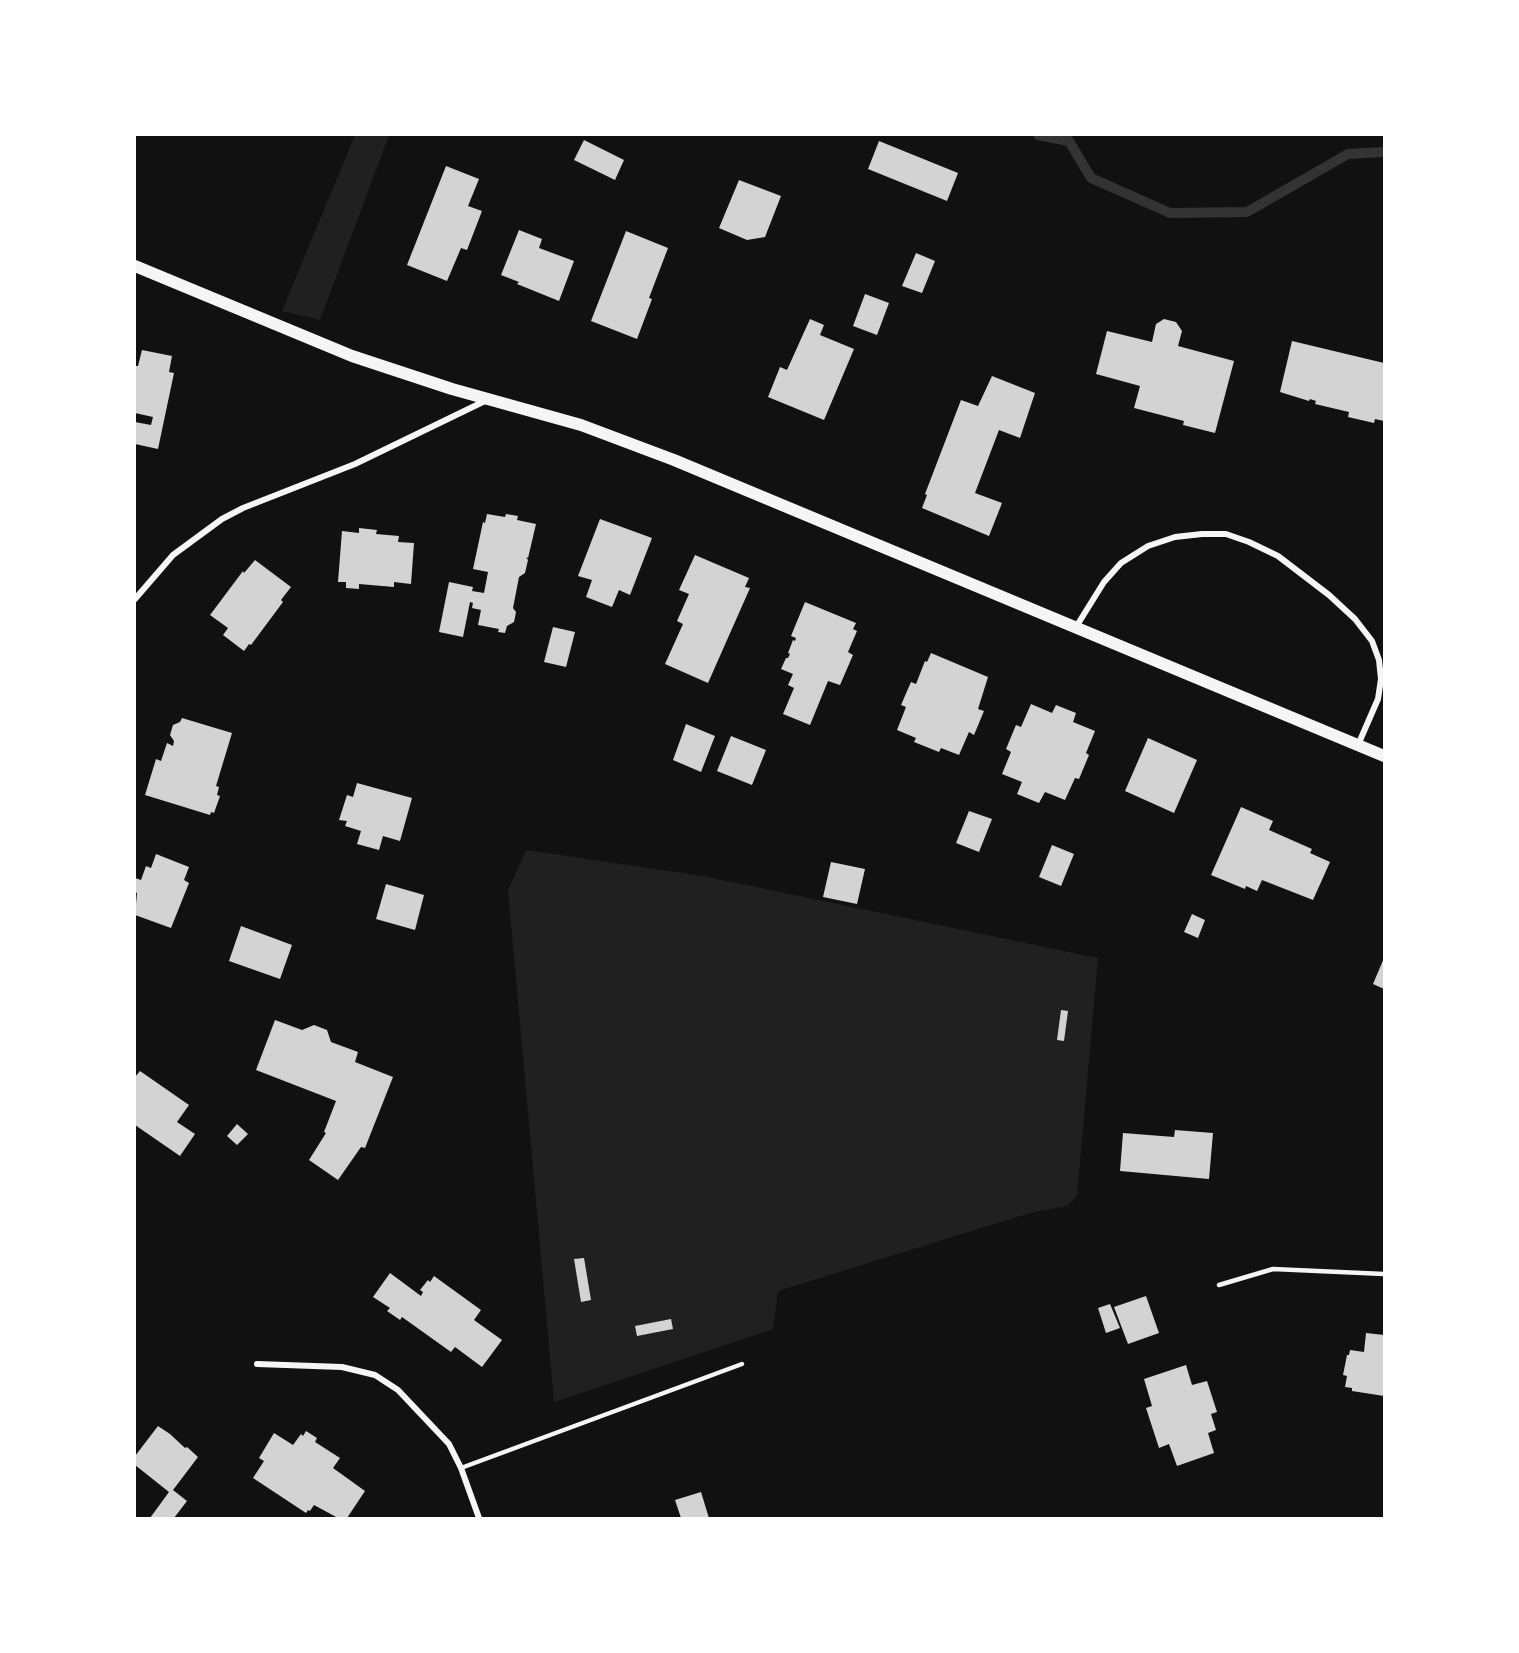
<!DOCTYPE html>
<style>
body{margin:0}
#map{position:relative;width:1519px;height:1653px;overflow:hidden;background:#111;font-family:"PT Sans",sans-serif}
canvas{display:block}
.frame{position:absolute;inset:0;border:136px solid #fff;pointer-events:none}
</style>
<div id="map">
<canvas width="1519" height="1653"></canvas>
<div class="frame"></div>
</div>
<script>
const c = document.querySelector('canvas').getContext('2d');
c.lineJoin = 'round';
function fill(path, color) { c.fillStyle = color; c.fill(path, 'evenodd'); }
const toPath = rows => new Path2D(rows.map(r => 'M' + r).join(''));
function stroke(path, color, width, dash) { c.strokeStyle = color; c.lineWidth = width; c.lineCap = dash ? 'butt' : 'round'; c.setLineDash(dash || []); c.stroke(path); }
fill(toPath([
 [355,135,389,135,320,320,282,311],
 [526,850,703,876,1098,958,1077,1196,1067,1206,1030,1213,778,1291,773,1329,554,1402,508,890]
]), '#202020');
stroke(toPath([
 [1038,135,1069,141,1091,178,1170,213,1247,212,1348,154,1384,152]
]), '#333', 10);
fill(toPath([
 [584,140,624,160,615,180,574,160],
 [879,141,958,173,947,201,868,169],
 [446,166,479,179,468,206,482,211,467,250,461,248,447,281,407,265],
 [739,180,781,196,765,237,747,240,719,228],
 [519,230,542,239,539,248,574,261,559,301,517,284,519,282,501,275],
 [626,231,668,248,649,298,652,299,637,339,591,321],
 [916,253,935,261,922,293,902,286],
 [865,294,889,303,877,335,853,326],
 [810,319,824,325,820,335,854,349,824,420,768,397,780,367,787,370],
 [1164,319,1176,322,1182,331,1178,346,1234,361,1215,433,1183,425,1184,421,1134,408,1140,386,1096,374,1107,331,1152,342,1156,324],
 [1292,341,1384,363,1384,421,1375,419,1374,423,1348,417,1349,412,1315,404,1316,401,1310,399,1309,401,1280,392],
 [142,350,172,356,169,372,174,373,158,449,135,444,135,422,151,425,153,417,135,413,135,366,138,366],
 [992,376,1035,393,1020,438,999,430,975,493,1002,503,989,536,922,508,927,495,925,494,961,400,978,406],
 [487,514,505,517,506,514,518,516,517,520,536,524,528,558,526,557,528,560,525,573,519,577,513,608,516,612,514,622,507,626,505,633,498,632,499,629,478,625,481,610,472,608,473,603,470,602,463,637,439,632,449,582,473,587,472,591,484,593,488,572,473,569,483,522,485,523],
 [600,519,652,538,630,595,619,590,612,607,586,597,592,580,578,576],
 [359,528,377,530,376,534,399,536,398,542,414,543,411,584,394,582,394,587,359,584,359,589,346,588,346,582,338,582,342,531,359,533],
 [695,555,749,578,745,587,750,588,708,683,665,664,683,624,677,621,689,594,679,590],
 [255,560,291,587,281,600,283,602,251,645,249,644,244,651,223,635,228,628,210,615,243,571,244,573],
 [805,602,856,623,853,629,857,631,848,652,853,655,840,685,828,681,810,725,783,714,794,688,788,685,793,674,781,669,786,658,788,658,790,654,788,653,793,640,795,641,796,638,791,636],
 [553,627,575,632,566,667,544,662],
 [931,653,988,677,978,709,984,711,974,735,969,732,959,755,941,748,939,752,914,742,916,738,897,730,906,707,901,705,911,682,916,684,925,661,927,662],
 [1031,704,1052,713,1056,705,1076,713,1073,722,1095,731,1086,753,1089,755,1079,779,1075,778,1065,800,1045,792,1039,803,1017,794,1022,782,1002,774,1011,752,1006,749,1016,725,1021,727],
 [182,718,232,733,216,786,219,787,217,795,220,796,214,813,211,812,210,815,145,795,156,759,161,761,167,743,173,746,174,741,170,735,173,725,180,722],
 [686,724,715,736,701,772,673,760],
 [731,736,766,750,752,785,717,771],
 [1148,738,1197,760,1174,813,1125,791],
 [357,783,412,798,400,841,383,836,379,850,357,844,361,831,345,826,347,821,339,820,347,795,353,797],
 [1241,807,1273,821,1269,830,1312,849,1310,853,1330,862,1313,900,1262,880,1257,891,1246,886,1245,889,1211,875],
 [969,811,992,819,979,852,956,843],
 [1052,845,1074,854,1061,886,1039,877],
 [156,854,189,867,184,880,189,883,171,928,135,915,137,893,135,892,135,878,141,880,146,866,151,868],
 [831,862,865,869,857,904,823,897],
 [386,884,424,895,415,930,376,919],
 [1192,914,1205,920,1198,938,1184,932],
 [241,926,292,945,280,979,229,961],
 [1384,958,1384,989,1373,984],
 [1061,1010,1068,1011,1064,1041,1057,1040],
 [275,1020,302,1030,314,1025,327,1030,331,1042,358,1052,355,1062,393,1077,365,1148,361,1147,338,1180,309,1160,326,1133,324,1132,336,1101,256,1070],
 [140,1071,189,1105,177,1122,195,1134,180,1156,135,1125,135,1077],
 [237,1124,248,1134,237,1145,227,1136],
 [1175,1130,1213,1133,1209,1179,1120,1171,1123,1133,1174,1137],
 [584,1258,591,1300,581,1302,574,1259],
 [390,1273,421,1296,423,1292,420,1290,428,1280,430,1282,434,1276,481,1310,474,1320,502,1340,482,1367,455,1347,451,1352,402,1317,400,1320,387,1311,390,1308,373,1297],
 [1146,1296,1159,1333,1128,1344,1114,1307],
 [1110,1304,1120,1328,1106,1333,1098,1308],
 [671,1319,673,1329,637,1336,635,1326],
 [1366,1333,1384,1335,1384,1396,1352,1391,1352,1388,1345,1387,1347,1376,1343,1375,1347,1355,1349,1355,1350,1350,1364,1352],
 [1186,1365,1192,1385,1207,1381,1217,1412,1211,1414,1216,1430,1208,1433,1214,1453,1177,1466,1169,1444,1159,1448,1146,1408,1152,1406,1144,1379],
 [158,1426,170,1434,185,1448,187,1447,198,1457,173,1490,187,1501,174,1518,150,1518,169,1492,135,1465,135,1456],
 [306,1431,317,1438,315,1442,340,1458,333,1468,365,1491,347,1518,338,1518,314,1505,310,1511,308,1510,306,1513,253,1478,264,1461,259,1458,274,1433,293,1445,301,1434,303,1436],
 [701,1492,709,1518,681,1518,675,1500]
]), '#d3d3d3');
stroke(toPath([
 [1219,1285,1273,1269,1384,1274],
 [461,1468,742,1364]
]), '#f5f5f5', 4.5);
stroke(toPath([
 [135,599,173,555,222,519,243,508,355,464,487,400],
 [1076,627,1104,582,1121,563,1148,546,1175,537,1202,534,1226,534,1249,542,1278,556,1329,595,1355,619,1372,641,1379,660,1381,679,1378,699,1358,745],
 [257,1364,342,1367,375,1375,398,1390,449,1444,461,1468,479,1518]
]), '#f5f5f5', 6);
stroke(toPath([
 [135,266,352,356,452,389,581,425,674,460,1384,756]
]), '#f5f5f5', 12);
</script>
